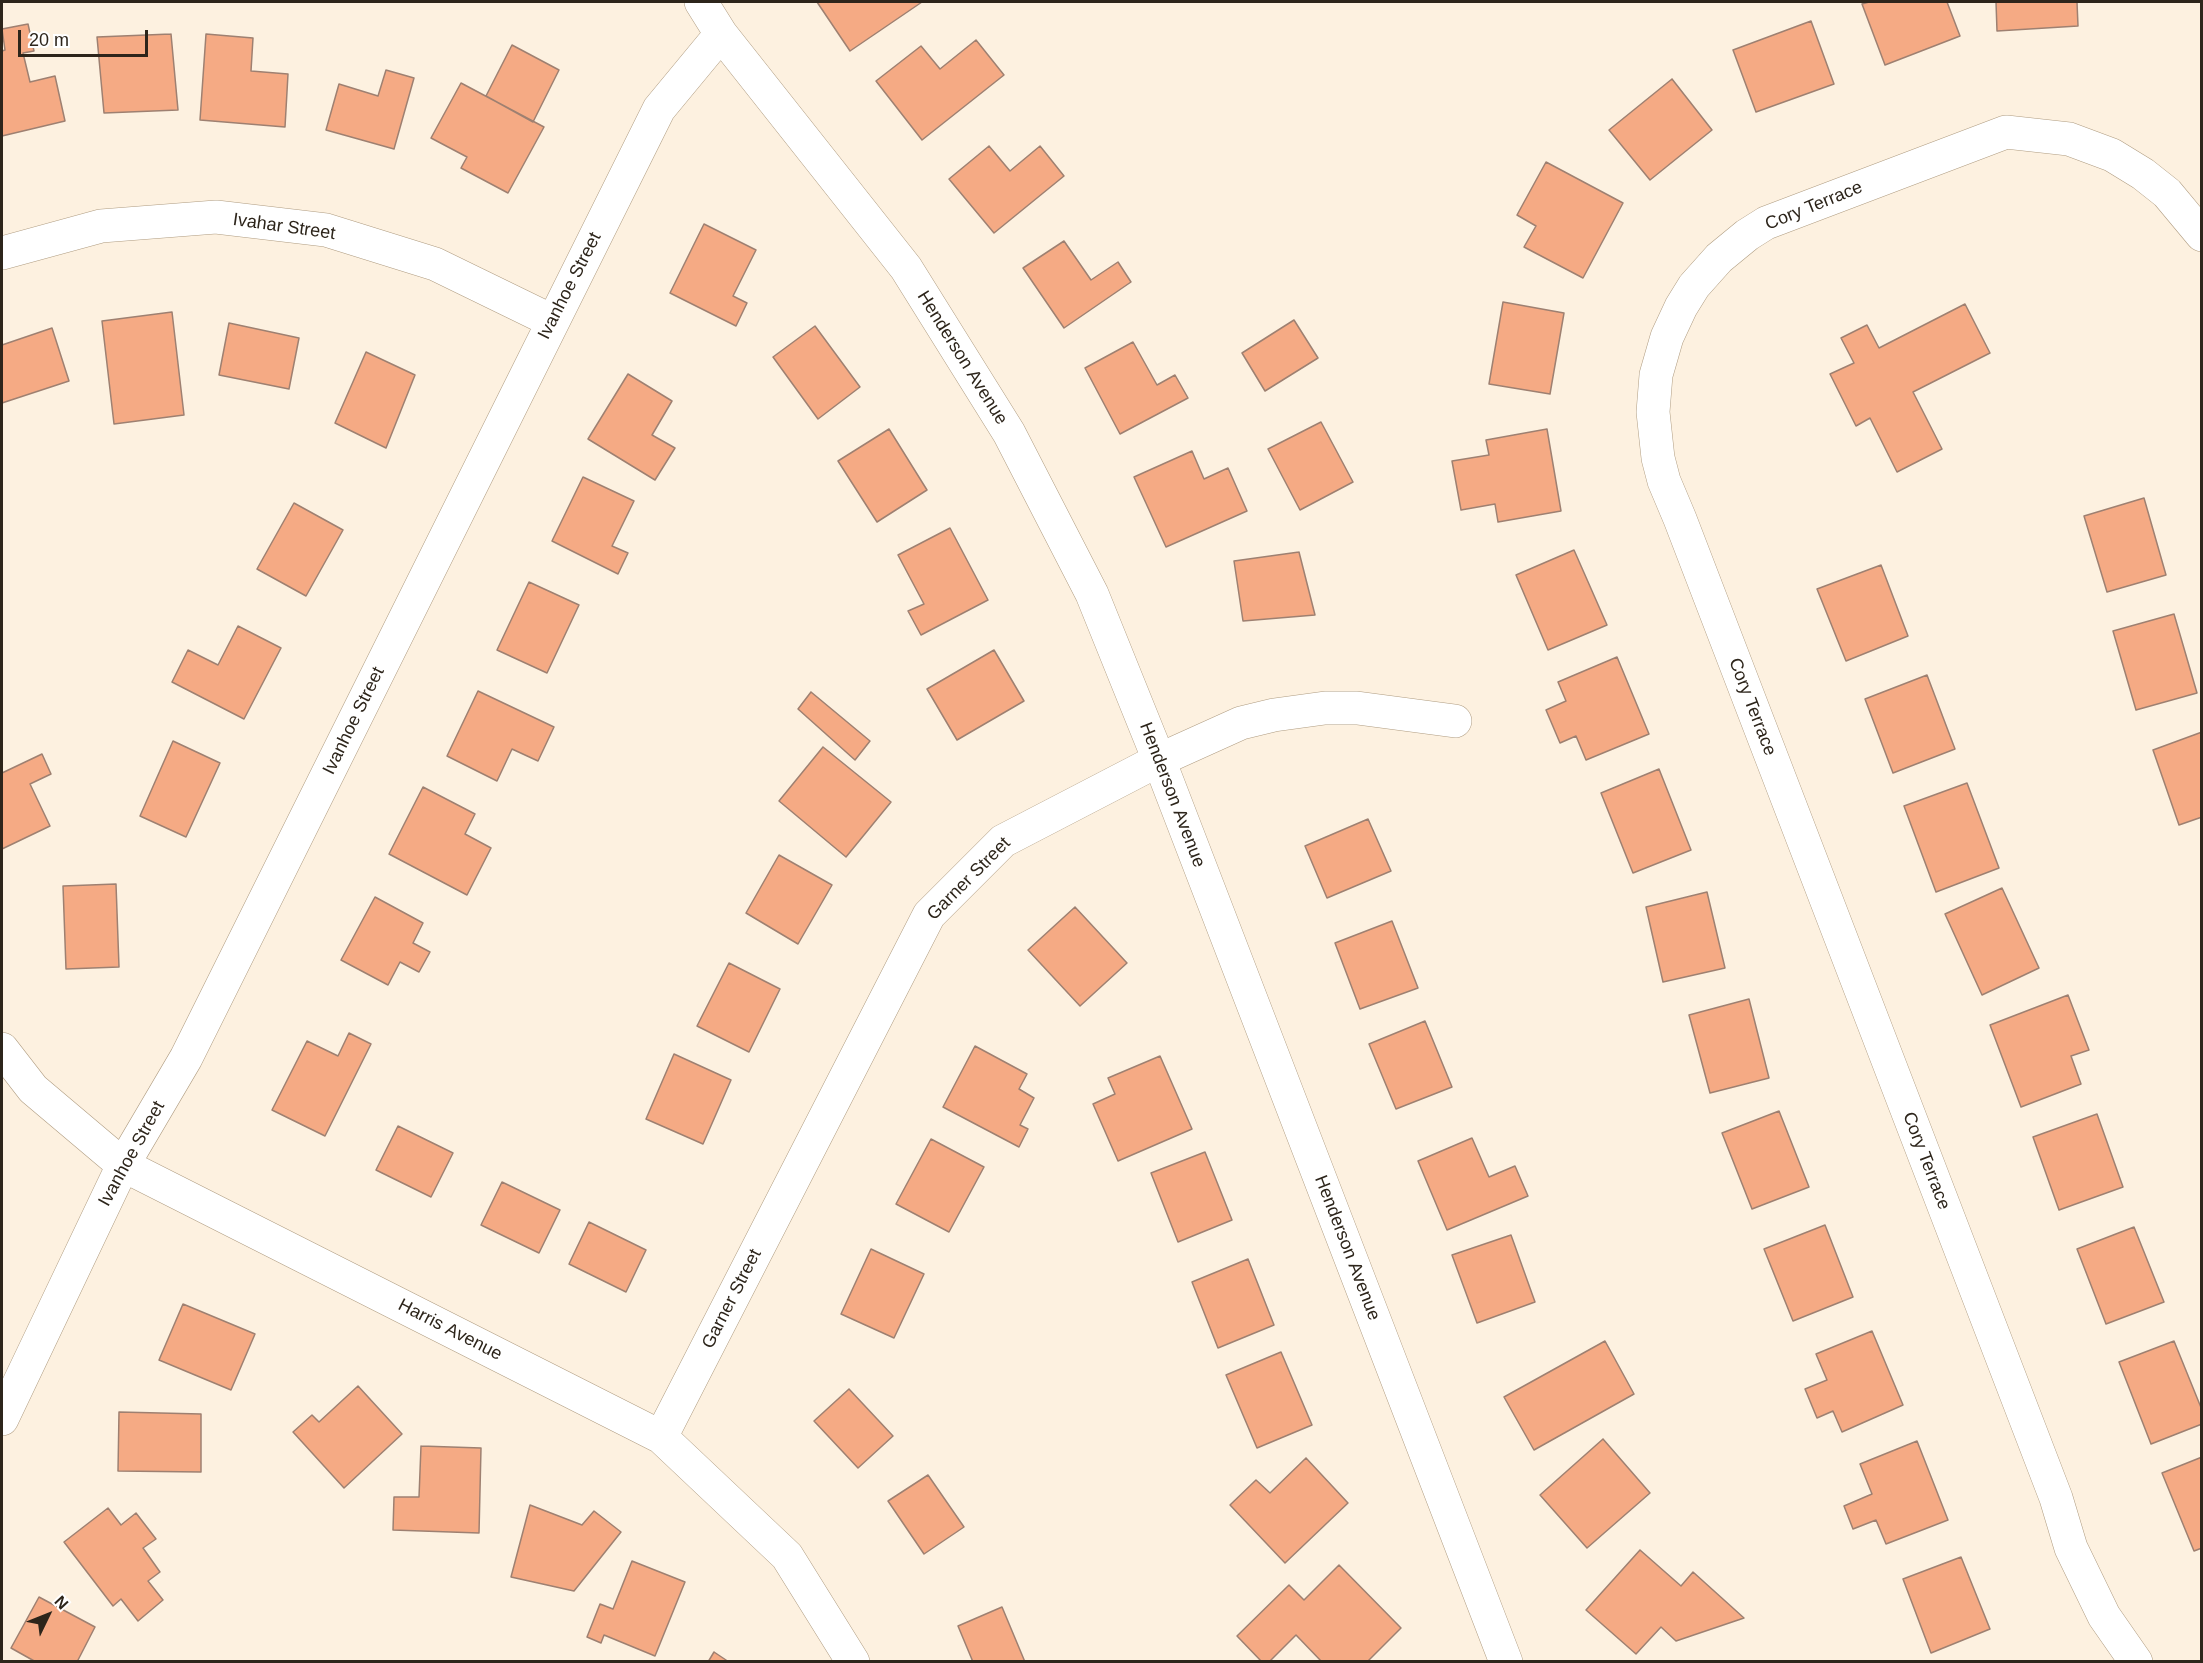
<!DOCTYPE html>
<style>
body{margin:0}
#map{position:relative;width:2203px;height:1663px;overflow:hidden;background:#fdf1e0;font-family:Arial,sans-serif}
canvas{display:block}
.frame{position:absolute;inset:0;border:3px solid #2d251b;pointer-events:none}
.north{position:absolute;left:18px;top:1585px;width:60px;height:60px;-webkit-text-stroke:4px #fff;paint-order:stroke;rotate:47deg;font-size:16px;font-weight:700;line-height:24px;text-align:center;color:#2d251b}
.north::after{content:'';display:block;margin:auto;width:21px;height:27px;background:#2d251b;clip-path:polygon(50% 0,100% 100%,50% 72%,0 100%)}
.scale{position:absolute;left:18px;top:30px;width:130px;height:27px;box-sizing:border-box;border:3px solid #2d251b;border-top:0;padding-left:8px;font-size:18px;line-height:21px;white-space:nowrap;color:#2d251b;-webkit-text-stroke:4px #fff;paint-order:stroke}
</style>
<div id="map">
<canvas width="2203" height="1663"></canvas>
<div class="frame"></div>
<div class="north">N</div>
<div class="scale">20 m</div>
</div>
<script>
const c = document.querySelector('canvas').getContext('2d');
c.lineJoin = 'round';
function fill(path, color) { c.fillStyle = color; c.fill(path, 'evenodd'); }
const toPath = rows => new Path2D(rows.map(r => 'M' + r).join(''));
function stroke(path, color, width, dash) { c.strokeStyle = color; c.lineWidth = width; c.lineCap = dash ? 'butt' : 'round'; c.setLineDash(dash || []); c.stroke(path); }
function drawText(font, color, halo, rows, align = 'center') {
  c.font = font + ' Arial,sans-serif'; c.lineWidth = 5; c.setLineDash([]); c.textBaseline = 'middle'; c.strokeStyle = halo; c.fillStyle = color; for (const [text, x, y, turn = 0] of rows) {
    c.save(); c.translate(x, y); c.rotate((+turn || 0) * Math.PI / 180); c.textAlign = isNaN(turn) ? turn : align; if (halo) c.strokeText(text, 0, 0); c.fillText(text, 0, 0); c.restore();
  }
}
const building = toPath([
 [817,2,922,2,850,51,817,2],
 [1869,2,1947,2,1960,36,1885,65,1862,4,1869,2],
 [1996,2,2077,2,2078,26,1997,31,1996,2],
 [1811,21,1834,84,1756,112,1733,50,1811,21],
 [28,24,34,51,23,53,30,82,55,76,65,121,2,136,2,51,5,50,2,29,28,24],
 [171,34,178,110,104,113,97,37,171,34],
 [206,34,253,38,251,71,288,74,285,127,200,120,206,34],
 [976,40,1004,75,922,140,876,81,921,46,940,69,976,40],
 [512,45,559,70,533,122,486,96,512,45],
 [386,70,414,78,394,149,326,130,339,84,378,96,386,70],
 [1672,79,1712,130,1650,180,1609,130,1672,79],
 [461,83,544,127,508,193,461,168,467,157,431,138,461,83],
 [989,146,1010,171,1040,146,1064,176,994,233,949,179,989,146],
 [1546,162,1623,203,1583,278,1524,247,1536,226,1517,215,1546,162],
 [704,224,756,250,733,296,747,303,736,326,670,293,704,224],
 [1064,241,1091,280,1118,262,1131,282,1064,328,1023,268,1064,241],
 [1503,302,1564,313,1550,394,1489,384,1503,302],
 [1965,304,1990,353,1913,392,1942,449,1897,472,1870,418,1856,426,1830,374,1854,363,1841,338,1867,325,1879,348,1965,304],
 [172,312,184,415,114,424,102,321,172,312],
 [1294,320,1318,358,1265,391,1242,353,1294,320],
 [229,323,299,338,289,389,219,375,229,323],
 [815,326,860,387,818,419,773,357,815,326],
 [52,328,69,381,2,403,2,345,52,328],
 [1133,342,1157,385,1175,375,1188,398,1120,434,1085,368,1133,342],
 [366,352,415,375,386,448,335,423,366,352],
 [628,374,672,401,652,435,675,448,655,480,588,439,628,374],
 [1321,422,1353,482,1300,510,1268,449,1321,422],
 [889,429,927,490,877,522,838,461,889,429],
 [1547,429,1561,511,1498,522,1495,504,1461,510,1452,461,1489,455,1486,440,1547,429],
 [1192,451,1204,479,1228,468,1247,511,1166,547,1134,477,1192,451],
 [583,477,634,501,612,546,628,553,618,574,552,541,583,477],
 [2144,498,2166,575,2107,592,2084,516,2144,498],
 [294,503,343,530,306,596,257,569,294,503],
 [950,528,988,600,921,635,908,611,924,604,898,555,950,528],
 [1574,550,1607,625,1548,650,1516,575,1574,550],
 [1299,552,1315,615,1243,621,1234,561,1299,552],
 [1881,565,1908,636,1846,661,1817,589,1881,565],
 [529,582,579,605,547,673,497,650,529,582],
 [2174,614,2197,693,2136,710,2113,631,2174,614],
 [238,626,281,648,244,719,172,682,188,650,218,665,238,626],
 [994,650,1024,701,957,740,927,689,994,650],
 [1617,657,1649,734,1586,760,1576,736,1560,743,1546,710,1566,701,1558,682,1617,657],
 [1927,675,1955,749,1893,773,1865,699,1927,675],
 [478,691,554,727,538,761,512,749,497,781,447,756,478,691],
 [811,692,870,741,855,760,798,709,811,692],
 [2202,732,2202,817,2179,825,2153,750,2202,732],
 [173,741,220,763,186,837,140,816,173,741],
 [823,747,891,802,846,857,779,801,823,747],
 [42,754,51,774,30,784,50,826,2,849,2,773,42,754],
 [1659,769,1691,850,1633,873,1601,793,1659,769],
 [1967,783,1999,868,1936,892,1904,806,1967,783],
 [423,787,475,814,465,834,491,848,467,895,389,854,423,787],
 [1368,819,1391,871,1327,898,1305,846,1368,819],
 [779,855,832,885,798,944,746,913,779,855],
 [116,884,119,967,66,969,63,886,116,884],
 [2002,888,2039,968,1982,995,1945,914,2002,888],
 [1707,892,1725,968,1663,982,1646,907,1707,892],
 [375,897,423,923,413,943,430,952,419,972,400,962,388,985,341,960,375,897],
 [1075,907,1127,963,1080,1006,1028,950,1075,907],
 [1392,921,1418,988,1360,1009,1335,943,1392,921],
 [729,963,780,989,749,1052,697,1026,729,963],
 [2068,995,2089,1050,2071,1056,2081,1084,2021,1107,1990,1025,2068,995],
 [1749,999,1769,1078,1710,1093,1689,1015,1749,999],
 [1425,1021,1452,1087,1396,1109,1369,1044,1425,1021],
 [349,1033,371,1044,325,1136,272,1110,307,1041,338,1056,349,1033],
 [975,1046,1027,1074,1019,1089,1034,1098,1020,1125,1028,1129,1019,1147,943,1107,975,1046],
 [674,1054,731,1080,703,1144,646,1119,674,1054],
 [1160,1056,1192,1129,1118,1161,1093,1104,1115,1094,1108,1078,1160,1056],
 [1779,1111,1809,1187,1752,1209,1722,1133,1779,1111],
 [2097,1114,2123,1187,2059,1210,2033,1137,2097,1114],
 [398,1126,453,1153,431,1197,376,1170,398,1126],
 [1472,1138,1489,1177,1515,1166,1528,1196,1447,1230,1418,1161,1472,1138],
 [931,1139,984,1167,949,1232,896,1204,931,1139],
 [1205,1152,1232,1220,1178,1242,1151,1173,1205,1152],
 [502,1182,560,1210,539,1253,481,1225,502,1182],
 [589,1222,646,1250,626,1292,569,1264,589,1222],
 [1825,1225,1853,1297,1793,1321,1764,1249,1825,1225],
 [2134,1227,2164,1302,2106,1324,2077,1249,2134,1227],
 [1511,1235,1535,1302,1477,1323,1452,1255,1511,1235],
 [871,1249,924,1274,894,1338,841,1314,871,1249],
 [1248,1259,1274,1325,1218,1348,1192,1282,1248,1259],
 [183,1304,255,1334,231,1390,159,1360,183,1304],
 [1872,1331,1903,1405,1842,1432,1833,1411,1817,1418,1805,1389,1827,1380,1816,1354,1872,1331],
 [1605,1341,1634,1394,1534,1450,1504,1397,1605,1341],
 [2174,1341,2202,1410,2202,1424,2151,1444,2119,1362,2174,1341],
 [1281,1352,1312,1425,1257,1448,1226,1375,1281,1352],
 [358,1386,402,1434,344,1488,293,1432,312,1415,319,1422,358,1386],
 [849,1389,893,1436,858,1468,814,1421,849,1389],
 [119,1412,201,1414,201,1472,118,1471,119,1412],
 [1603,1439,1650,1493,1587,1548,1540,1495,1603,1439],
 [1917,1441,1948,1520,1886,1544,1876,1520,1853,1529,1844,1506,1872,1494,1860,1464,1917,1441],
 [421,1446,481,1448,479,1533,393,1530,394,1497,419,1497,421,1446],
 [2202,1457,2202,1548,2194,1551,2162,1473,2202,1457],
 [1306,1458,1348,1503,1285,1563,1230,1505,1256,1480,1270,1493,1306,1458],
 [928,1475,964,1527,924,1554,888,1501,928,1475],
 [530,1505,582,1525,594,1511,621,1532,574,1591,511,1577,530,1505],
 [108,1508,121,1525,136,1513,156,1539,143,1548,160,1572,148,1581,163,1600,138,1621,121,1599,113,1606,64,1542,108,1508],
 [1640,1550,1681,1586,1693,1572,1744,1618,1676,1641,1661,1627,1636,1654,1586,1610,1640,1550],
 [1961,1557,1990,1629,1931,1653,1903,1579,1961,1557],
 [632,1561,685,1582,655,1656,604,1635,601,1643,587,1637,600,1604,613,1609,632,1561],
 [1339,1565,1401,1628,1367,1662,1322,1662,1296,1635,1269,1662,1262,1662,1237,1636,1289,1585,1304,1600,1339,1565],
 [39,1597,95,1627,77,1662,36,1662,11,1648,39,1597],
 [1002,1607,1025,1662,973,1662,958,1626,1002,1607],
 [714,1652,729,1662,708,1662,714,1652]
]);
fill(building, '#f5aa84');
stroke(building, '#9e8071', 1.5);
const minor = toPath([
 [701,2,721,34,906,268,1009,433,1092,594,1159,760,1506,1662],
 [2,253,101,226,216,217,326,230,435,264,552,321],
 [2,1049,33,1089,123,1165,661,1437,787,1556,853,1662],
 [2,1419,123,1165,186,1058,659,109,721,34],
 [661,1437,929,915,1003,841,1159,760,1241,723,1274,715,1325,708,1357,708,1455,721],
 [2136,1662,2104,1616,2071,1548,2056,1498,1680,519,1664,481,1658,458,1653,412,1656,375,1667,337,1681,307,1694,286,1719,258,1747,235,1766,223,2006,132,2069,139,2112,155,2143,174,2167,193,2202,235]
]);
stroke(minor, '#af9c81', 34);
stroke(minor, '#fff', 33);
drawText('18px', '#2d251b', '#fff', [
 ["Cory Terrace",1814,206,-22],
 ["Ivahar Street",284,227,8],
 ["Ivanhoe Street",570,286,-63],
 ["Henderson Avenue",962,358,58],
 ["Cory Terrace",1752,707,69],
 ["Ivanhoe Street",354,721,-64],
 ["Henderson Avenue",1172,795,69],
 ["Garner Street",969,879,-45],
 ["Ivanhoe Street",132,1154,-61],
 ["Cory Terrace",1926,1161,69],
 ["Henderson Avenue",1347,1248,69],
 ["Garner Street",732,1299,-63],
 ["Harris Avenue",450,1330,27]
]);
</script>
